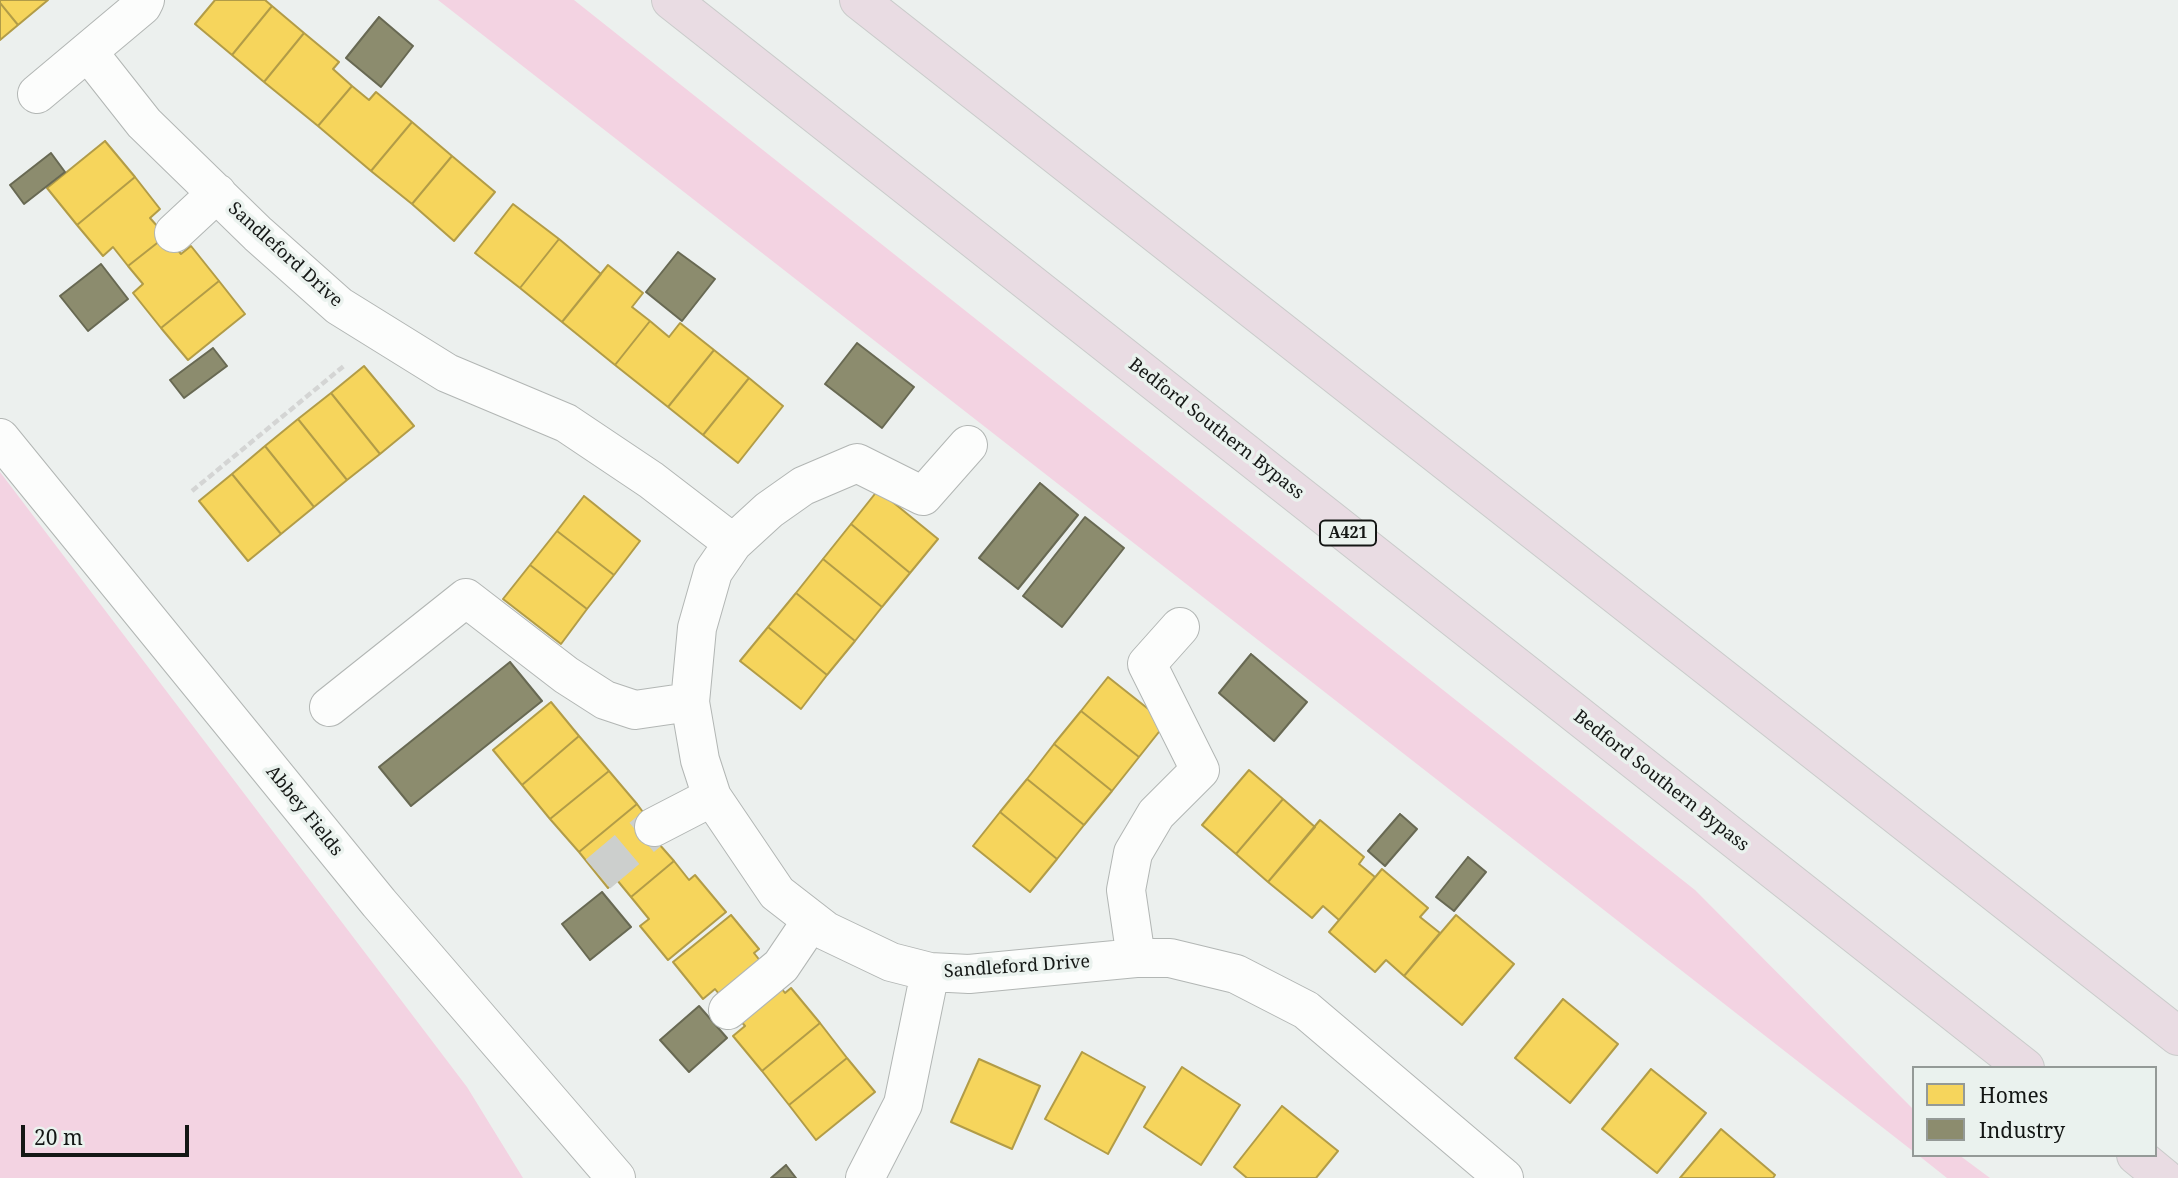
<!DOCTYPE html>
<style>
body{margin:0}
#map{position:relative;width:2178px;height:1178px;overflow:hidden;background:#ecf0ee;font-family:"Noto Serif",serif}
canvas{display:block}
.legend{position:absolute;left:1912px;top:1066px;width:245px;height:91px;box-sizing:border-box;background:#eaf2ee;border:2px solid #949a97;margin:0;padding:9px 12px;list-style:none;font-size:21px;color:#141715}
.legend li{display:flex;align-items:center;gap:14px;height:35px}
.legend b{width:35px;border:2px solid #949a97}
.scale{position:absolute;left:21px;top:1125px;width:168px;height:32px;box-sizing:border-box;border:4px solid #141715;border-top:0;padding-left:9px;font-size:21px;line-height:24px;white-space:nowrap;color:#141715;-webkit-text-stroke:5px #eaf2ee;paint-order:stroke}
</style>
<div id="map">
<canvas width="2178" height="1178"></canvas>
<ul class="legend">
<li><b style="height:19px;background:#f6d55c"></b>Homes</li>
<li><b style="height:19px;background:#8c8c6e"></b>Industry</li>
</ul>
<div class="scale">20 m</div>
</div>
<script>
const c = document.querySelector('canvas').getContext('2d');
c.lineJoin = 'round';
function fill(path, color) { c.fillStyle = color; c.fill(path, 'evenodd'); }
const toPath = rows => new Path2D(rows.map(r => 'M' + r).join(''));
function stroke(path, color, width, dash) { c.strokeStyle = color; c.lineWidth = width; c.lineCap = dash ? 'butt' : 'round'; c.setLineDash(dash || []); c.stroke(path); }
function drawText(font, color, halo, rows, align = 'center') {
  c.font = font + ' "Noto Serif",serif'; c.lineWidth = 7; c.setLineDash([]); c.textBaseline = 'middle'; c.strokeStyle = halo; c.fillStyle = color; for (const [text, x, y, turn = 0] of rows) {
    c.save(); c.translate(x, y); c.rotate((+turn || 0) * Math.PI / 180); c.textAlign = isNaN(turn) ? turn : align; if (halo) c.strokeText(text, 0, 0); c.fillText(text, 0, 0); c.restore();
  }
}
fill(toPath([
 [438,0,574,0,1695,890,1914,1110,1914,1152],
 [0,472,467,1087,523,1178,0,1178],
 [1918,1155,1959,1155,1990,1178,1947,1178]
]), '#f3d3e2');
const homes = toPath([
 [0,0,48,0,18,25,0,3,0,0],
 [215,0,265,0,272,6,232,55,195,24,215,0],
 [0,3,18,25,0,40,0,3],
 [272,6,304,33,264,82,232,55,272,6],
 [304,33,339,62,333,69,352,86,318,126,264,82,304,33],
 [352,86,369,100,376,92,412,122,371,171,318,126,352,86],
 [412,122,452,156,412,204,371,171,412,122],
 [105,141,135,177,77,225,47,188,105,141],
 [452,156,495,192,454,241,412,204,452,156],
 [135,177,160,209,150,218,166,236,128,266,113,247,103,256,77,225,135,177],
 [513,204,559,239,520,288,475,253,513,204],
 [166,236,181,254,191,246,219,281,161,328,133,293,143,284,128,266,166,236],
 [559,239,601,274,562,322,520,288,559,239],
 [608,265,643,293,632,307,650,321,615,365,562,322,608,265],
 [219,281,245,314,188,360,161,328,219,281],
 [650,321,669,337,680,323,714,350,668,407,615,365,650,321],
 [714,350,749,378,703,435,668,407,714,350],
 [364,366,414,426,380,454,331,393,364,366],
 [749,378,783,406,738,463,703,435,749,378],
 [331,393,380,454,347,480,298,419,331,393],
 [298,419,347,480,314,507,265,446,298,419],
 [265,446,314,507,281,534,232,474,265,446],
 [232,474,281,534,248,561,199,501,232,474],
 [878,490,938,539,910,573,851,524,878,490],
 [584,496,640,541,614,575,557,531,584,496],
 [851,524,910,573,882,607,823,559,851,524],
 [557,531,614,575,587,609,530,565,557,531],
 [823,559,882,607,855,641,796,593,823,559],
 [530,565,587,609,561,644,503,599,530,565],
 [796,593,855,641,827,675,768,627,796,593],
 [768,627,827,675,801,709,740,661,768,627],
 [1108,677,1166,723,1139,757,1081,711,1108,677],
 [551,702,579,736,522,785,493,750,551,702],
 [1081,711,1139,757,1112,791,1054,744,1081,711],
 [579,736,609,771,550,819,522,785,579,736],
 [1054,744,1112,791,1084,825,1027,779,1054,744],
 [1249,770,1283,799,1236,854,1202,825,1249,770],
 [609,771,637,804,579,852,550,819,609,771],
 [1027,779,1084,825,1057,859,1000,812,1027,779],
 [1283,799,1315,827,1268,882,1236,854,1283,799],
 [637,804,654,827,659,844,674,861,631,897,617,880,608,888,579,852,637,804],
 [1000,812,1057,859,1030,892,973,846,1000,812],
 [1320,820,1364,857,1359,864,1375,877,1339,920,1323,906,1312,918,1268,882,1320,820],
 [674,861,689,880,695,875,726,912,668,960,640,926,649,919,631,897,674,861],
 [1382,869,1428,908,1420,917,1440,933,1404,976,1386,960,1375,972,1329,932,1382,869],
 [731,915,759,949,754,953,772,976,731,1009,715,989,703,999,673,962,731,915],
 [1456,915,1514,964,1462,1025,1404,976,1456,915],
 [772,976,785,993,791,988,820,1023,762,1071,733,1036,745,1026,731,1009,772,976],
 [1563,999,1618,1044,1570,1103,1515,1058,1563,999],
 [820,1023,847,1058,789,1105,762,1071,820,1023],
 [1082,1052,1145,1087,1108,1154,1045,1119,1082,1052],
 [847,1058,875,1092,816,1140,789,1105,847,1058],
 [979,1059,1040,1086,1012,1149,951,1122,979,1059],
 [1182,1067,1240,1105,1201,1165,1144,1127,1182,1067],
 [1651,1069,1706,1113,1657,1173,1602,1129,1651,1069],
 [1282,1106,1338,1151,1316,1178,1247,1178,1234,1167,1282,1106],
 [1721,1129,1775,1175,1773,1178,1680,1178,1721,1129]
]);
fill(homes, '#f6d55c');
stroke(homes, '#b29c47', 2);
const industry = toPath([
 [379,17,413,46,381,87,346,58,379,17],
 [51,153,65,172,24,204,10,185,51,153],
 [678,252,715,279,682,321,646,292,678,252],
 [101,264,128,299,88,331,60,296,101,264],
 [857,343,914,387,882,428,825,384,857,343],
 [213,348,227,366,184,398,170,380,213,348],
 [1040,483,1078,515,1018,589,979,558,1040,483],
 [1085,517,1124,548,1062,627,1023,596,1085,517],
 [1251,654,1307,702,1274,741,1219,693,1251,654],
 [510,662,542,701,411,806,379,767,510,662],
 [1400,814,1417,829,1385,866,1368,851,1400,814],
 [1468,857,1486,872,1454,911,1436,897,1468,857],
 [602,892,631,927,590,960,562,924,602,892],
 [699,1006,727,1038,689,1072,660,1040,699,1006],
 [786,1165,796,1178,771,1178,786,1165]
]);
fill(industry, '#8c8c6e');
stroke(industry, '#686953', 2);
stroke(toPath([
 [598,874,654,827]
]), '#cccfcd', 38, [38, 19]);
const minor = toPath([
 [88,52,144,123,258,234,339,306,447,373,566,423,651,480,733,543],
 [37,94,142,6,145,0],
 [174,233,217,193],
 [0,438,379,903,616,1178],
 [968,445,923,496,857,463,803,486,769,510,733,543,713,572,697,628,690,702,700,760,712,797,777,893,826,931,891,962,930,972,969,974,1136,958,1170,958,1236,974,1306,1010,1504,1178],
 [329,707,466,598,566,675,605,700,635,710,690,702],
 [654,827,712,797],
 [1136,958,1126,890,1133,853,1156,814,1200,770,1147,664,1180,627],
 [728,1010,781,966,812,920],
 [865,1178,903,1104,930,972]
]);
const highway = toPath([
 [671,0,2025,1068],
 [859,0,2178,1036],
 [2136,1155,2164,1178]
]);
stroke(minor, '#b2b6b4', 40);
stroke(highway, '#c9cbca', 40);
stroke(toPath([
 [192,491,345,365]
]), '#d4d5d4', 4.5, [7, 3.5]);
stroke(minor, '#fcfdfc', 38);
stroke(highway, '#e9dce3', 38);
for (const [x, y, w] of [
 [1348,533,56]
]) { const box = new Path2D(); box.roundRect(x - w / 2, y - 12.5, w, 25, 5); c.fillStyle = '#eaf2ee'; c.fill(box); stroke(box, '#141715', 2); }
drawText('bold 16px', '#141715', null, [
 ["A421",1348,533]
]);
drawText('18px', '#141715', '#eaf2ee', [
 ["Sandleford Drive",285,255,42],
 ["Bedford Southern Bypass",1216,429,38],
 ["Bedford Southern Bypass",1661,781,38],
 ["Abbey Fields",304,811,51],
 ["Sandleford Drive",1017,967,-4]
]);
</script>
